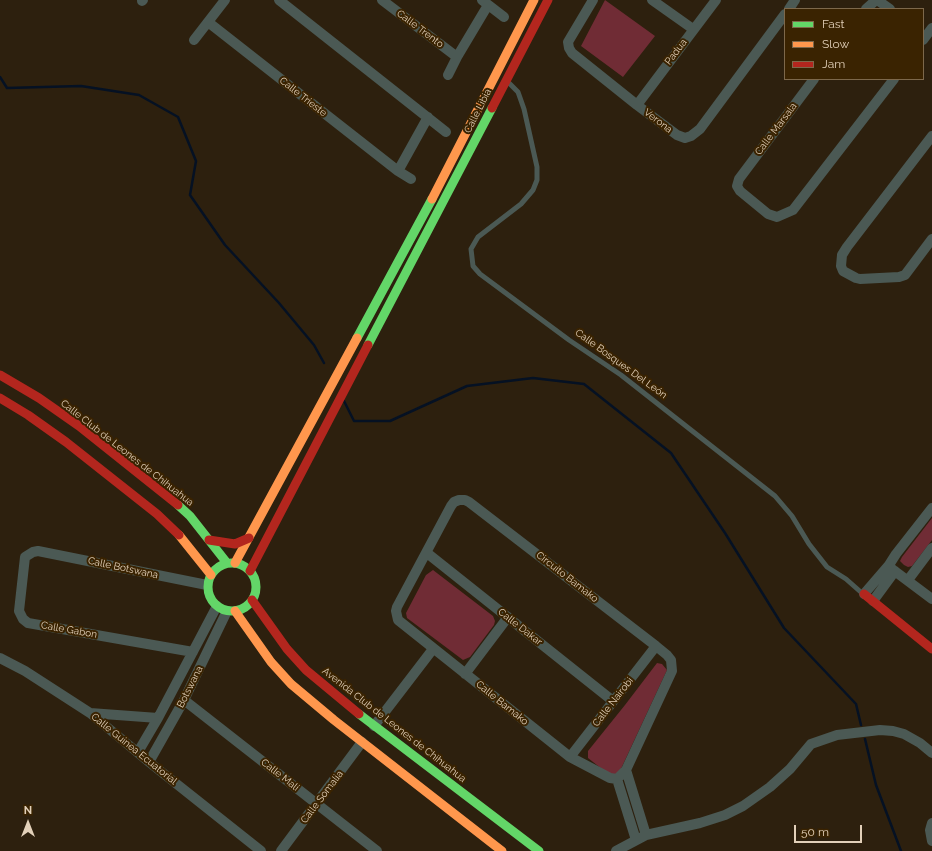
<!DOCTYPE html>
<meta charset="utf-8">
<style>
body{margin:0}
#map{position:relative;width:932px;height:851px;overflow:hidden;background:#2d200e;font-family:Raleway,sans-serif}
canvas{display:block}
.legend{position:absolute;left:784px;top:8px;width:140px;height:72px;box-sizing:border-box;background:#3a2301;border:1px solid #7d684b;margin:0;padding:5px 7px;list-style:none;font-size:12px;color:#e2d0b9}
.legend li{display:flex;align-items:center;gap:8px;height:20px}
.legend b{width:20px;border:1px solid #7d684b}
.north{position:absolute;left:8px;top:803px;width:40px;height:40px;-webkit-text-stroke:3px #3a2301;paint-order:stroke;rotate:0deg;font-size:11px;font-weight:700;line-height:16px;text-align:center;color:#e2d0b9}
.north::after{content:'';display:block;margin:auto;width:14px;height:18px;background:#e2d0b9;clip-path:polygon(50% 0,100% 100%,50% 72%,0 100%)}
.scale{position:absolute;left:794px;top:825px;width:68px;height:18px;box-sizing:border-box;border:2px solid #e2d0b9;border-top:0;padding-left:5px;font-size:12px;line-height:14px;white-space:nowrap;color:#e2d0b9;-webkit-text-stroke:3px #3a2301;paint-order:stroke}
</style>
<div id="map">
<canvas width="932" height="851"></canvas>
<ul class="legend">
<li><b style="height:5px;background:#63d668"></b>Fast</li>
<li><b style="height:5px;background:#ff974d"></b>Slow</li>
<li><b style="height:5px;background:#b3261e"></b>Jam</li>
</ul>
<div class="north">N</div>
<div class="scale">50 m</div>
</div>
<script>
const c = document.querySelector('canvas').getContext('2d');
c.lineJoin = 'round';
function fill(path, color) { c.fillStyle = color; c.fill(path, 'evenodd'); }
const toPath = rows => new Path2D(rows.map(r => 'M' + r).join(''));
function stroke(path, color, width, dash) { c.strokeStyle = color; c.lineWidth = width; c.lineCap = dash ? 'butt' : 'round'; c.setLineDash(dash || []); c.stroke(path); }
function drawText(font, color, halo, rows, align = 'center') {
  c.font = font + ' Raleway,sans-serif'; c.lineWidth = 4; c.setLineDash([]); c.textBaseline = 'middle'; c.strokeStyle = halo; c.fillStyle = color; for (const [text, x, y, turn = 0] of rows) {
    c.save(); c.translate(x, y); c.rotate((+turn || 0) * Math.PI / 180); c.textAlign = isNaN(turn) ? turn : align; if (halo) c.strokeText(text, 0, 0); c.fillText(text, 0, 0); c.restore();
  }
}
fill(toPath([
 [605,0,655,36,623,77,581,46],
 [932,518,932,540,912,566,908,567,904,565,900,561,902,557],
 [433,570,493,616,495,621,494,625,470,657,463,660,407,618,406,613,426,575],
 [657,663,662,664,667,670,619,773,612,777,588,758,588,751,625,705]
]), '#702c35');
stroke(toPath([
 [0,77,7,88,81,86,139,95,178,117,196,161,190,195,225,245,279,303,314,345,324,363],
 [344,401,354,421,390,421,467,386,533,378,584,384,671,453,725,533,784,628,856,704,861,725],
 [865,739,876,785,901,851]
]), '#051123', 2.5);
stroke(toPath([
 [508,82,518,92,524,109,537,167,537,180,533,190,521,204,478,237,471,249,473,266,480,274,569,340,621,375,775,496,792,516,809,544,827,567,846,579,863,594]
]), '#4b5954', 5);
stroke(toPath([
 [279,0,446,132],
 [382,0,457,57],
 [482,0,504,17],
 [593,0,568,42,569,48,572,53,637,105,677,135,685,138,691,136,700,129,785,14],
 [652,0,693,29],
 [877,0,890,9],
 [142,1,143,0],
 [789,9,795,0],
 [866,9,876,0],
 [208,22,398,171,411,179],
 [194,40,225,0],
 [923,40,932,28],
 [448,75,457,57,488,5],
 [814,79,739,179,737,186,740,191,768,214,777,217,793,210,894,79],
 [637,105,716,0],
 [932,136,847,247,842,255,841,266,843,271,856,278,860,279,899,277,905,275,932,239],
 [398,171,428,117],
 [459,500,465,500,469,502,656,646,667,655,671,660,672,671,626,770,617,779,610,778,570,757,398,620,396,611,397,607,451,506,454,502,459,500],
 [932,508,896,554,889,565,892,569,932,599],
 [427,553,613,701],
 [908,580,932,548],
 [864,594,889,565],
 [873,601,895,571],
 [193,652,28,623,23,619,19,611,25,557,33,552,38,551,207,585],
 [0,658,25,671,90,713,149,762,261,851],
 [465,674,508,617],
 [184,700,377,851],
 [90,713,158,718],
 [374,726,433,649],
 [138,752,158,718,217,606],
 [570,757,656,646],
 [149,762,184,700,227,611],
 [626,770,646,835],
 [617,779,636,840],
 [932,823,930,830,932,841],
 [281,851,362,742],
 [616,851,646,835,700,823,725,815,743,806,770,787,790,769,811,744,837,735,880,730,893,731,904,734,920,743,932,753]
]), '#4b5954', 10);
stroke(toPath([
 [357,338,432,199],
 [368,345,492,108],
 [178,505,190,516,227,563],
 '208 587a24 24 0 1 1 48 0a24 24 0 1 1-48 0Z',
 [359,714,539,851]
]), '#63d668', 9);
stroke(toPath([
 [432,199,534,0],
 [179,535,211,575],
 [235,563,357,338],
 [235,611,271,662,291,684,334,720,502,851]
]), '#ff974d', 9);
stroke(toPath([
 [492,108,548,0],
 [0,375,39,398,79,426,178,505],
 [0,398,28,415,66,442,157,514,179,535],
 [209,540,235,544,249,538],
 [250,571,368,345],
 [864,594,932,649],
 [252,600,287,649,306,670,359,714]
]), '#b3261e', 9);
drawText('10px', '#e2d0b9', '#3a2301', [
 ["Calle Trento",420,29,37],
 ["Padua",676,52,-53],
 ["Calle Trieste",303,97,38],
 ["Calle Libia",478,111,-63],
 ["Verona",658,121,37],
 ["Calle Marsala",776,129,-53],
 ["Calle Bosques Del León",621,364,36],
 ["Calle Club de Leones de Chihuahua",127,453,38],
 ["Calle Botswana",123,568,12],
 ["Circuito Bamako",567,577,38],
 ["Calle Dakar",520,627,38],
 ["Calle Gabon",69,630,10],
 ["Botswana",190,687,-63],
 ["Calle Nairobi",613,702,-52],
 ["Calle Bamako",502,703,39],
 ["Avenida Club de Leones de Chihuahua",394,725,38],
 ["Calle Guinea Ecuatorial",134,749,39],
 ["Calle Mali",280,775,38],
 ["Calle Somalia",322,797,-53]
]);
</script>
